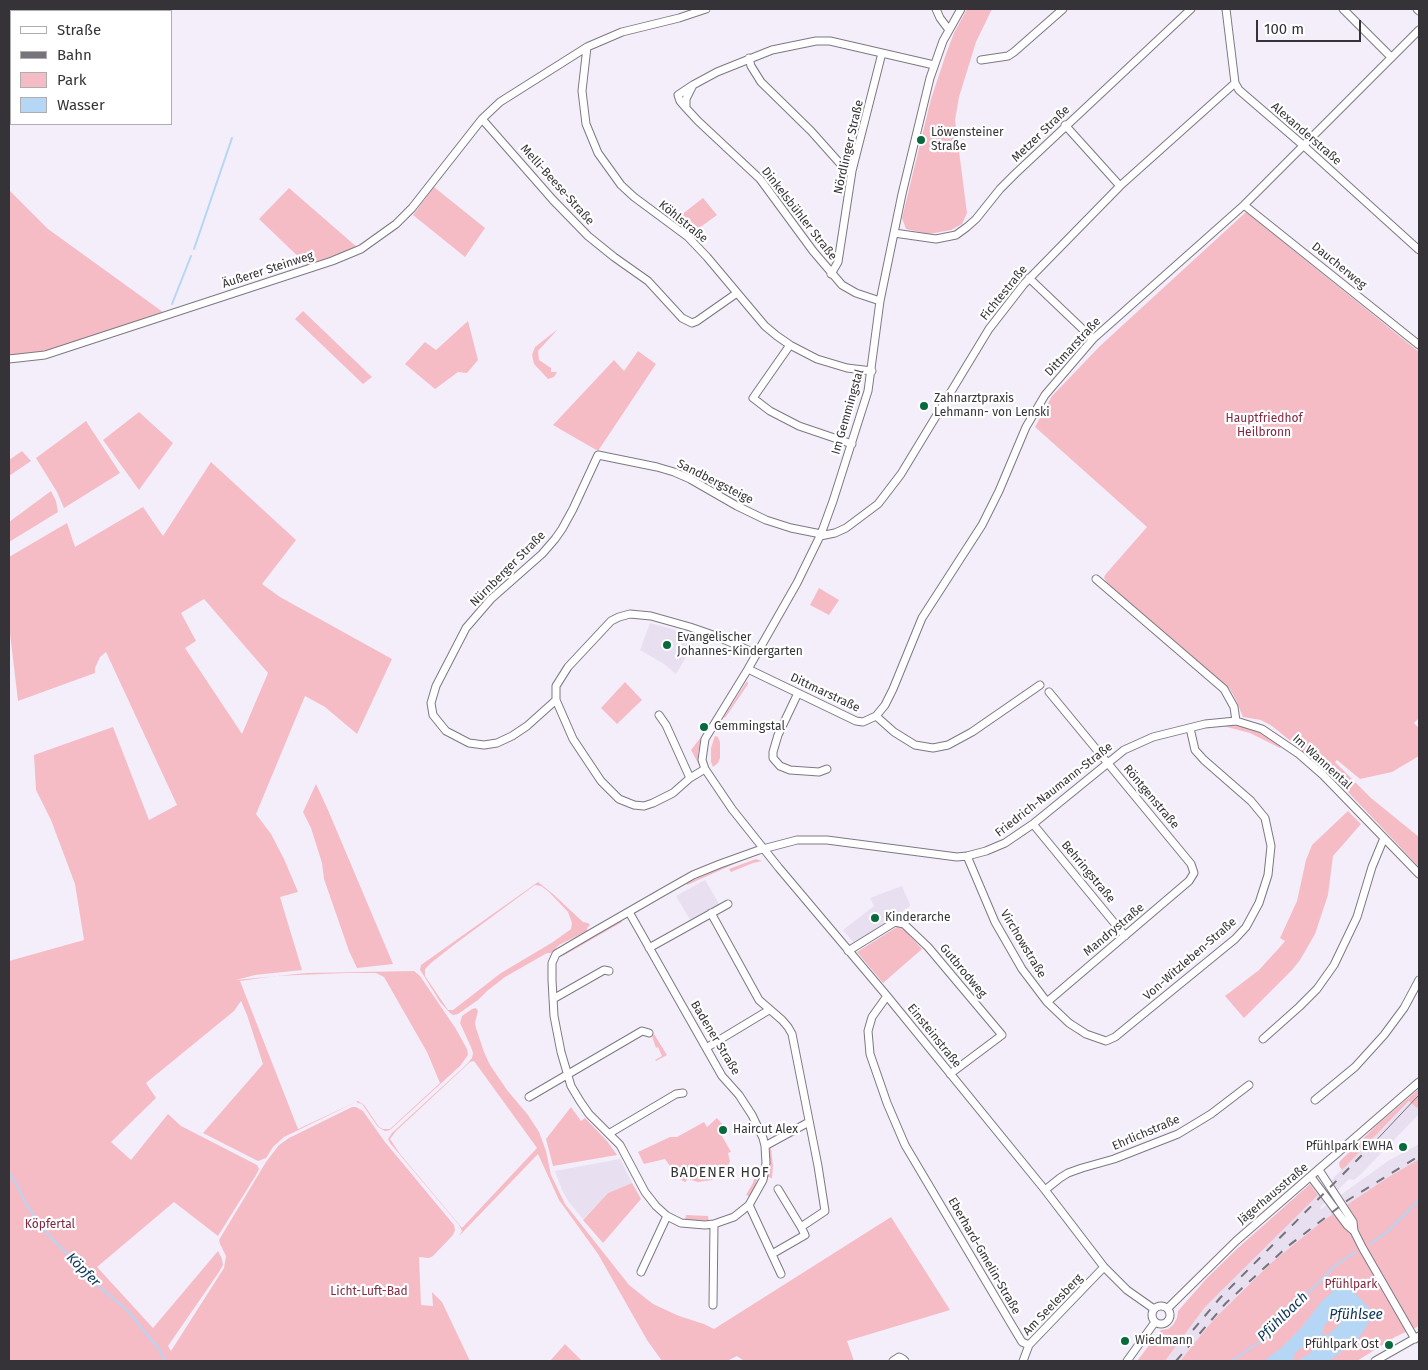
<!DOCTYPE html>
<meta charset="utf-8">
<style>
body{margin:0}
#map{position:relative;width:1428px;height:1370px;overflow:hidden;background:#f3eefa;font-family:"Fira Sans",sans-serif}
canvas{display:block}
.frame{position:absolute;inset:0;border:10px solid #353337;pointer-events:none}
.legend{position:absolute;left:10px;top:10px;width:162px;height:115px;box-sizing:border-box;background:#fff;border:1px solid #aeadaf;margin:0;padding:6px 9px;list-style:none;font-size:15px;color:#353337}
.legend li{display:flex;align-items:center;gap:10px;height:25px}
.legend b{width:25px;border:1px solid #aeadaf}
.scale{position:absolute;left:1256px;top:20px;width:105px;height:22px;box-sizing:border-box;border:2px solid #353337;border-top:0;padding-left:6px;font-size:15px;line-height:18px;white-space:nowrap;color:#353337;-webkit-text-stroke:4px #fff;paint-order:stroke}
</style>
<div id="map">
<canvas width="1428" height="1370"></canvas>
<div class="frame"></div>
<ul class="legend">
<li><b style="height:6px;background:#fff"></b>Straße</li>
<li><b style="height:6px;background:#76737a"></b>Bahn</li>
<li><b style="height:14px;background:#f6bcc6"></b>Park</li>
<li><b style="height:14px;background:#b5d6f5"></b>Wasser</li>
</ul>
<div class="scale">100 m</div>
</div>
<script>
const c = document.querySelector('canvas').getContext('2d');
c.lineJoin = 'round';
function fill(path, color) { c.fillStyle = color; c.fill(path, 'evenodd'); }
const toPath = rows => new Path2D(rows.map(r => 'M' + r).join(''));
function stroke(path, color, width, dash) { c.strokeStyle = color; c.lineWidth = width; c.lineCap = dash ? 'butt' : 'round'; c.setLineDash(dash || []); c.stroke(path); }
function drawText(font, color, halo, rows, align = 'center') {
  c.font = font + ' "Fira Sans",sans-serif'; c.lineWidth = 4.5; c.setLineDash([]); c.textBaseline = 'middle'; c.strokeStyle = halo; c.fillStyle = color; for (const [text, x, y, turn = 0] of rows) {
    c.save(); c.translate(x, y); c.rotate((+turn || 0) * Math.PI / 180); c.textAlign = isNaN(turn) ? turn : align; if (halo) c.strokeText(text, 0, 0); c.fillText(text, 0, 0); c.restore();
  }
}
fill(toPath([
 [650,623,698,636,676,674,664,664,640,650],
 [705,880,719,904,691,921,676,896],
 [902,886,910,905,909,907,854,943,843,930,874,906,870,898],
 [1419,1092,1419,1114,1361,1174,1354,1180,1349,1179,1320,1208,1321,1209,1388,1161,1419,1144,1419,1159,1387,1178,1324,1220,1271,1263,1252,1281,1214,1319,1180,1361,1165,1361,1205,1307],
 [620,1159,632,1183,608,1193,583,1219,569,1202,562,1190,555,1171]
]), '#e8dff1');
fill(toPath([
 [967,9,992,9,976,42,959,97,955,120,967,213,962,224,951,230,929,234,906,229,902,218,931,99,946,54,954,33],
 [434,187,485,228,465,257,413,215],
 [289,188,358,248,307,265,259,219],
 [9,190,48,229,167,315,35,356,9,357],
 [703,198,717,215,691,234,676,219],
 [1246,212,1419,352,1419,718,1414,723,1419,728,1419,756,1392,772,1360,779,1337,760,1335,762,1371,798,1419,837,1419,867,1350,794,1324,768,1272,726,1261,720,1243,717,1236,700,1230,689,1109,586,1104,578,1105,575,1147,527,1035,427,1052,396,1100,346],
 [303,311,372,377,363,384,295,319],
 [468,321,478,360,467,373,458,372,435,389,405,364,425,342,436,350],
 [558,329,538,351,539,360,551,368,551,372,557,372,554,377,548,379,534,364,532,355,535,347],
 [638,351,656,364,598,451,553,425,614,360,624,371],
 [139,412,173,443,139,490,103,440],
 [86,421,120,473,64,508,57,492,36,458],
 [22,451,31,461,9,476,9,460],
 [211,462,296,540,262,584,280,597,392,659,357,734,325,707,305,696,256,814,271,834,284,859,298,892,280,897,302,970,255,975,236,980,307,973,414,971,420,976,456,1029,467,1049,468,1055,460,1066,390,1130,385,1131,378,1127,362,1104,356,1102,284,1137,273,1147,266,1158,258,1161,203,1133,263,1064,247,1015,241,1001,234,1011,146,1083,156,1098,111,1142,131,1160,168,1114,181,1126,257,1165,259,1169,256,1175,218,1236,174,1202,97,1267,153,1328,218,1251,222,1259,223,1265,219,1272,168,1346,171,1351,224,1268,226,1256,220,1244,219,1240,266,1162,279,1145,289,1138,352,1107,356,1107,363,1111,385,1142,454,1225,455,1230,453,1235,433,1256,429,1258,419,1257,421,1305,433,1306,432,1292,442,1302,470,1361,9,1361,9,961,84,940,75,884,51,820,36,790,34,755,113,727,149,820,177,805,106,652,100,657,95,668,95,673,18,701,9,625,9,557,67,523,75,547,143,507,163,536],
 [204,599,268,673,242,734,185,648,196,641,181,613],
 [347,973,376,973,384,977,427,1052,440,1083,390,1129,383,1129,379,1127,364,1105,358,1101,298,1129,240,981,275,976],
 [51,491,56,501,58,512,9,542,9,522],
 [819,588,839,600,829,615,810,605],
 [747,681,748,684,725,718,724,717],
 [625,682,642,700,617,724,601,708],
 [1231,725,1242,726,1259,732,1281,745,1280,748,1250,733,1223,726],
 [715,736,718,737,720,742,720,758,718,763,713,767,711,762,711,748],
 [701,737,698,754,699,765,691,750],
 [316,784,328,810,393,964,357,968,349,951,324,879,322,863,311,828,303,812],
 [1348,811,1361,824,1333,856,1328,895,1315,934,1300,960,1292,970,1244,1018,1225,996,1259,970,1280,947,1285,941,1280,938,1297,901,1306,860,1312,845],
 [742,859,743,860,687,885,687,883],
 [756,859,762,861,753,863,731,872,729,869],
 [538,882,553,894,583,922,588,923,590,925,587,928,587,931,559,945,551,953,547,953,505,977,487,991,478,1000,458,1014,453,1015,450,1013,440,1002,424,976,420,970,421,965],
 [535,885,541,886,549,892,568,912,572,923,571,929,553,942,501,973,453,1010,448,1010,425,976,425,969,431,963,455,944],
 [620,920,622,922,561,957,571,948],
 [900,925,922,949,883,983,857,952],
 [476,1008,478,1011,475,1023,476,1028,484,1052,490,1065,507,1090,528,1115,539,1132,546,1151,551,1175,565,1204,629,1285,653,1304,679,1316,704,1324,714,1329,891,1217,950,1310,847,1341,854,1361,744,1361,737,1356,727,1361,662,1361,647,1340,598,1254,559,1200,538,1154,459,1236,462,1231,459,1225,390,1143,388,1139,392,1133,467,1064,472,1058,473,1053,471,1047,460,1023,462,1016,472,1009],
 [474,1061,537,1148,462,1228,400,1154,390,1139,396,1131,470,1062],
 [654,1034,667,1055,656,1061,655,1060,662,1056,658,1047,656,1048,652,1036],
 [1419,1089,1419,1105,1417,1108,1409,1101,1346,1166,1342,1170,1340,1167,1340,1169,1339,1163,1341,1160,1378,1124],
 [571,1107,581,1121,585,1118,607,1141,617,1155,553,1166,546,1139],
 [717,1118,723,1125,718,1129,731,1152,728,1153,730,1161,728,1167,725,1166,722,1172,712,1180,698,1182,688,1179,685,1182,678,1178,665,1159,644,1164,638,1152,670,1137,677,1137,704,1122,707,1127],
 [771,1148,773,1166,772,1178,767,1177,770,1168,769,1151],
 [1419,1159,1419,1326,1395,1337,1357,1361,1180,1361,1214,1319,1271,1263,1324,1220,1387,1178],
 [757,1168,760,1168,759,1173,755,1187,749,1196,746,1195,753,1183],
 [632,1183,641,1199,603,1243,583,1220,608,1193],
 [1310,1184,1318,1195,1205,1307,1165,1361,1137,1361,1161,1330,1168,1329,1173,1325,1177,1318,1178,1311,1207,1278,1239,1247],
 [686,1215,708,1216,709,1221,685,1220],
 [565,1344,582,1361,550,1361]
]), '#f6bcc6');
fill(toPath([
 [1339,1286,1343,1286,1354,1292,1371,1310,1370,1321,1358,1339,1329,1361,1297,1361,1312,1352,1313,1346,1310,1343,1298,1350,1293,1357,1293,1361,1264,1361,1281,1348,1301,1328,1322,1301],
 [1336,1315,1341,1317,1342,1322,1328,1335,1322,1334,1324,1326,1332,1316]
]), '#b5d6f5');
stroke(toPath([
 [194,249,232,138],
 [172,304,191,256],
 [9,1173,17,1185,25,1202,40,1226,95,1283,127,1310,159,1349,165,1361],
 [1370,1244,1387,1232,1419,1200],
 [1324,1277,1332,1290],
 [1232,1361,1261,1341,1337,1264,1356,1252]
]), '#b5d6f5', 2);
const minor = toPath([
 [936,9,940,18,949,30],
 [961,9,943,41,930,78,902,194,880,301,868,391,833,501,821,534,797,583,748,669,705,739,702,760,705,769,732,809,779,868,887,996,1045,1190,1104,1267,1127,1290,1154,1309],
 [1226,9,1235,83,1239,90,1304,146,1419,250],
 [1343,9,1391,57],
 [1417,9,1419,11],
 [587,47,582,91,586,124,598,153,621,185,634,197,688,237,707,257,765,326,777,336,790,345,817,359,847,368,872,371],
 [749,58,751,66,761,82,811,131,844,168,852,171],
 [981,60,1008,56,1014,52,1063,9],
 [693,85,717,72,772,50,816,41,830,41,934,65],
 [686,108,680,101,678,95,693,85,686,99,686,108,698,121,760,179,813,251,842,285,856,293,880,301],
 [482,119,553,200,588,236,614,257,648,281,682,318,692,323,697,321,737,293],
 [1065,125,1120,186],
 [1244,205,1419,345],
 [894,233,936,239,956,235,967,227,976,219,1000,189,1015,174,1191,9],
 [831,274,838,262,852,171,882,53],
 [1029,278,1093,339],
 [790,345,753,398,770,411,799,426,852,444],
 [9,359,45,355,332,261,361,249,396,224,412,208,482,119,500,102,587,47,622,32,679,18,706,9],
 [820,536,835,533,846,528,878,504,901,474,989,329,1024,284,1120,186,1235,83],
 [1096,579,1224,689,1234,707,1236,721],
 [748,669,856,721,863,722,876,716,885,705,893,689,922,618,982,525,999,491,1026,427,1045,395,1093,339,1244,205,1419,30],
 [798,693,778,735,773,752,773,758,780,766,790,770,819,772,827,769],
 [556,700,527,726,512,736,497,743,484,745,469,743,446,731,433,715,431,703,436,686,466,628,491,599,542,554,555,539,562,529,573,509,598,455,657,467,674,472,690,479,737,506,766,520,791,528,821,534],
 [659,715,666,725,690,778],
 [876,716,894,732,915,745,933,748,948,745,972,732,1040,685],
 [705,769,690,778,673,793,653,803,644,806,634,805,619,799,601,781,573,739,556,700,556,686,568,667,611,621,619,617,630,614,651,616,690,627,716,636,757,654],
 [1033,824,1125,936],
 [967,856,995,922,1022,969,1047,1002,1069,1023,1086,1034,1106,1041,1115,1037,1235,939,1246,927,1259,903,1268,875,1271,846,1265,818,1251,801,1204,760,1195,750,1190,728],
 [629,912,722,1076,739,1095,752,1115,763,1138,765,1146,766,1163,763,1180,749,1205,734,1217,714,1224,705,1225,681,1223,667,1216,656,1206,645,1192,620,1145,589,1114,580,1101,571,1086,561,1052,554,1016,552,980,552,963,556,954,590,934,663,892,693,875,720,864,759,850,797,840,827,840,957,857,967,856,986,851,1005,843,1033,824,1124,750,1153,737,1205,724,1236,721,1262,729,1299,754,1323,775,1419,874],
 [711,913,759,1000,782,1020,788,1027,792,1034,818,1166,825,1211,801,1227,805,1235,772,1254],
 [649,948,728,904],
 [848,951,895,922,904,924,928,947,1002,1035,950,1074],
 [887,996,872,1017,868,1031,870,1054,887,1103,905,1145,1013,1327,1022,1342,1029,1345],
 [553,999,604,970,609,971],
 [1047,1002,1189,881,1194,873,1191,864,1049,692],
 [1263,1039,1299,1007,1317,989,1334,965,1357,917,1372,867,1384,838],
 [706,1048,769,1010],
 [529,1097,642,1031,649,1033],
 [1315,1100,1355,1067,1384,1035,1404,1008,1419,980],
 [610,1133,676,1094,683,1093],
 [765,1146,809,1122],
 [1319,1170,1353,1222,1354,1231,1362,1247,1415,1339],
 [1311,1177,1347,1225,1354,1231],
 [778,1189,801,1227],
 [1045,1190,1060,1178,1068,1173,1082,1168,1114,1159,1178,1134,1211,1114,1249,1085],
 [749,1205,781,1274],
 [641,1272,667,1216],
 [713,1305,714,1224],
 '1152 1315a9 9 0 1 1 18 0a9 9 0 1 1-18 0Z',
 [1168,1308,1236,1241,1419,1082],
 [893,1361,899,1357,903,1359,905,1361],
 [1023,1361,1029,1345,1104,1267],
 [1127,1361,1155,1322],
 [1375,1361,1419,1336]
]);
stroke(minor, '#7d7883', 9);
stroke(minor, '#fff', 7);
stroke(toPath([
 [1367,1150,1419,1095]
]), '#76737a', 1);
stroke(toPath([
 [1193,1330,1220,1298,1367,1150],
 [1176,1361,1226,1303,1287,1247,1348,1200,1419,1156]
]), '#76737a', 2, [9, 9]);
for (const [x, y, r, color] of [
 [921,140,5,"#08693d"],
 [924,406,5,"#08693d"],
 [667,645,5,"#08693d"],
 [704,727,5,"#08693d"],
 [875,918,5,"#08693d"],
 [723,1130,5,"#08693d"],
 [1403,1147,5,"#08693d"],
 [1125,1341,5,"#08693d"],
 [1389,1345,5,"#08693d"]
]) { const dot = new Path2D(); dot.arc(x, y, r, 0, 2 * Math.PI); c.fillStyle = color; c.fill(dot); stroke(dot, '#fff', 2); }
drawText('12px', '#353337', '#fff', [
 ["Löwensteiner",931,133],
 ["Straße",931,147],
 ["Zahnarztpraxis",934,399],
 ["Lehmann- von Lenski",934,413],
 ["Evangelischer",677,638],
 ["Johannes-Kindergarten",677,652],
 ["Gemmingstal",714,727],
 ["Kinderarche",885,918],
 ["Haircut Alex",733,1130],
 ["Pfühlpark EWHA",1393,1147,"right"],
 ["Wiedmann",1135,1341],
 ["Pfühlpark Ost",1379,1345,"right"]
], 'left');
drawText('12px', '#353337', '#fff', [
 ["Metzer Straße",1041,134,-44],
 ["Alexanderstraße",1306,134,41],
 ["Nördlinger Straße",849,147,-77],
 ["Melli-Beese-Straße",557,185,48],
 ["Dinkelsbühler Straße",799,214,52],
 ["Köhlstraße",683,222,39],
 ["Daucherweg",1339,266,39],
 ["Äußerer Steinweg",268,270,-18],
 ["Fichtestraße",1004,293,-51],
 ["Dittmarstraße",1073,347,-47],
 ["Im Gemmingstal",848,412,-74],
 ["Sandbergsteige",715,482,27],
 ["Nürnberger Straße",508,569,-45],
 ["Dittmarstraße",825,693,25],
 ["Im Wannental",1322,762,42],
 ["Friedrich-Naumann-Straße",1054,790,-38],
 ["Röntgenstraße",1151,797,50],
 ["Behringstraße",1088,872,50],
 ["Mandrystraße",1114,930,-40],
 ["Virchowstraße",1023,944,59],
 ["Von-Witzleben-Straße",1190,959,-41],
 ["Gutbrodweg",963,971,50],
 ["Einsteinstraße",934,1036,51],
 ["Badener Straße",715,1038,59],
 ["Ehrlichstraße",1146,1133,-23],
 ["Jägerhausstraße",1273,1194,-40],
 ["Eberhard-Gmelin-Straße",984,1256,60],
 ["Am Seelesberg",1053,1305,-46]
]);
drawText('12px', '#812840', '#fff', [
 ["Hauptfriedhof",1264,419],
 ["Heilbronn",1264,433],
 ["Köpfertal",50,1225],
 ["Pfühlpark",1351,1285],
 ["Licht-Luft-Bad",369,1292]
]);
c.letterSpacing = '1px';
drawText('14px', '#353337', '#fff', [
 ["BADENER HOF",720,1173]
]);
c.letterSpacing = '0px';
drawText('italic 14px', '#0b3556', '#fff', [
 ["Köpfer",83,1270,45],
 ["Pfühlsee",1356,1315],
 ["Pfühlbach",1283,1317,-44]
]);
</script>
